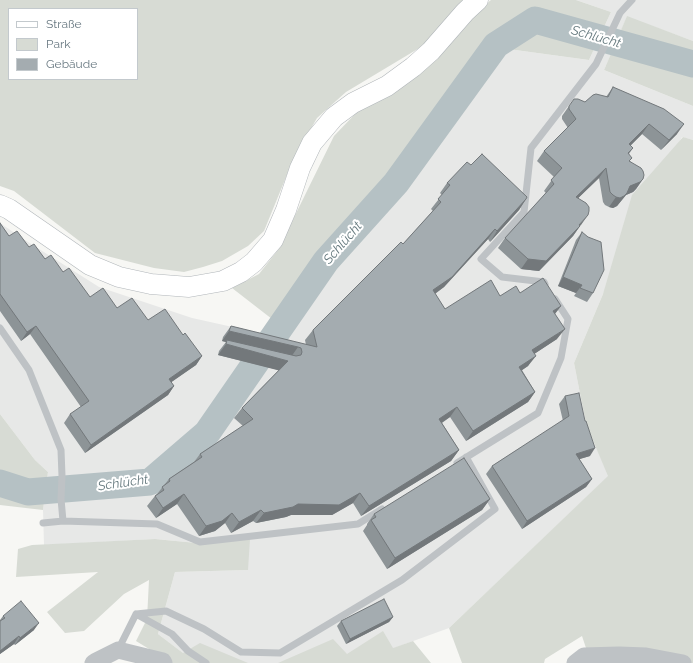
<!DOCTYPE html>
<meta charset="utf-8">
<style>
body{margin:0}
#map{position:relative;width:693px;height:663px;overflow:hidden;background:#f7f7f4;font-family:Raleway,sans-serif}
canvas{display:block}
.legend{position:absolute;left:8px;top:8px;width:130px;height:72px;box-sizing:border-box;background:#fff;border:1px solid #c3c9cd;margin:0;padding:5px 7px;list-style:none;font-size:12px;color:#697982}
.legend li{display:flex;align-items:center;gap:8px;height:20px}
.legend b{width:20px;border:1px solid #c3c9cd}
</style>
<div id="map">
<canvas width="693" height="663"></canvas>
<ul class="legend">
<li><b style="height:5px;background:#fff"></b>Straße</li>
<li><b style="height:11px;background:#d7dbd4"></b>Park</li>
<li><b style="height:11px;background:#a4acb0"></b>Gebäude</li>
</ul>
</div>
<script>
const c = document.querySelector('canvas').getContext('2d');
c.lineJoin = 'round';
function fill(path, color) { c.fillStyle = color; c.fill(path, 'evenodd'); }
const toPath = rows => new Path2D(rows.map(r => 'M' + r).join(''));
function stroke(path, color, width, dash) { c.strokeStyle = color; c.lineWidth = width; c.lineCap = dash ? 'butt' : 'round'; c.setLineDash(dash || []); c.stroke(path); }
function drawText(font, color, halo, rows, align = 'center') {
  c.font = font + ' Raleway,sans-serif'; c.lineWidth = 4; c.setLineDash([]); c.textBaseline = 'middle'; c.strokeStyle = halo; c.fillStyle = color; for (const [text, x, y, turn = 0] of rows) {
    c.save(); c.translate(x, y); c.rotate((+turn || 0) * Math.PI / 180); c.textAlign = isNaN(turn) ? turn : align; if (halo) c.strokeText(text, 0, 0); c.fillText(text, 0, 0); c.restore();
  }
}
fill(toPath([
 [576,0,693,0,693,41,627,17,604,70,693,106,693,140,682,137,603,294,574,363,586,424,609,476,449,628,353,663,196,663,158,634,175,572,248,570,207,544,155,539,44,545,43,510,48,472,35,460,0,414,0,223,28,242,99,287,192,318,282,338,508,49,589,60,611,12]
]), '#e7e8e7');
fill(toPath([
 [0,0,467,0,421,47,346,92,317,118,293,160,264,231,248,246,222,261,203,267,184,272,154,268,95,253,14,191,0,186],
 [9,9,137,9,137,79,9,79],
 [491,0,576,0,611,12,589,60,508,49,388,205,281,326,232,288,259,274,278,250,334,136,357,112],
 [627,16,693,41,693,106,604,70],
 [683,137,693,140,693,663,591,663,582,636,545,659,544,663,462,663,449,628,608,476,586,424,574,363,603,294,632,195],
 [0,414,35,460,48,472,43,510,0,505],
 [155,539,207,544,250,539,248,570,175,572,158,634,183,653,200,643,248,663,172,663,136,641,147,619,149,580,124,594,84,631,65,633,47,612,98,572,16,577,18,549,32,545],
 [383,631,393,648,413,641,431,663,278,663,333,639,347,654]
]), '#d7dbd4');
stroke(toPath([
 [0,483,28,492,150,482,207,433,326,261,396,183,496,45,535,20,693,64]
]), '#b5c1c4', 27);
const secondary = toPath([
 [0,205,9,209,90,265,119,277,151,284,189,287,223,281,241,272,254,262,273,240,286,210,300,168,312,143,334,117,353,103,387,86,413,67,431,51,465,12,478,0]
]);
stroke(secondary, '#b1b6ba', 21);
stroke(toPath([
 [545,284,544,282,502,277,481,259,524,212,531,148,596,64,620,13,632,0],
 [0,328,29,370,61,450,62,476,61,499,63,521],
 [457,463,538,413,561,358,568,319,555,299],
 [43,523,63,521,157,524,200,542,358,524,382,509],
 [136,614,172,634,188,651,206,663],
 [118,650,136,614,166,611,204,629,241,652,280,653,402,580,495,509,466,457]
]), '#bec2c5', 7);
stroke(toPath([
 [93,663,96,661,118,650,163,661,164,663],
 [575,663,584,656,619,655,646,656,683,663]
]), '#bec2c5', 17);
stroke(secondary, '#fff', 20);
fill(toPath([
 [613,87,677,134,661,150,642,134,630,146,633,148,629,154,630,161,643,179,636,189,633,192,626,195,617,206,613,208,609,207,605,205,603,202,599,178,578,198,580,226,573,236,539,271,521,269,498,248,505,238,546,193,544,191,554,177,537,161,544,151,568,128,562,119,562,116,569,106,606,97],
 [471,165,526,199,519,210,490,242,488,239,444,287,435,294,445,309,500,296,520,293,561,306,555,314,557,339,534,354,528,366,522,370,535,392,528,402,466,441,450,417,442,423,459,450,451,461,361,516,353,503,332,515,291,515,286,517,256,523,253,521,231,533,225,523,215,531,199,536,177,504,156,518,147,506,155,496,157,494,169,479,194,462,200,454,243,426,234,418,242,408,279,370,218,355,219,351,226,342,222,341,223,337,231,326,306,345,305,340,313,330,403,244,433,211,431,209,442,195,440,193,447,183],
 [0,223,9,236,29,247,63,272,90,297,183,335,202,356,196,365,171,382,174,386,168,395,85,453,64,423,70,414,81,407,30,334,21,341,0,311],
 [582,232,593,293,587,302,574,296,576,293,558,286,576,240],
 [565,396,590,456,579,459,592,479,586,487,522,529,486,474,492,466,563,421,559,404],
 [490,499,482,510,387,569,363,531,367,525,367,524,374,514],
 [3,616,34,630,15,645,14,644,0,654,0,620],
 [393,617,389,622,346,644,337,626,341,621]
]), '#8d9497');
fill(toPath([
 [649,124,642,134,622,154,629,144],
 [684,124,677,134,661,150,669,140],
 [606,168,599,178,569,207,576,197],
 [643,179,636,189,633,192,626,195,617,206,613,208,609,207,616,197,630,186],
 [526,199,519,210,490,242,497,231],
 [588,215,581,225,573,233,580,226,573,236,539,271,521,269,528,259,579,225],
 [495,229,488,239,444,287,426,300,433,290],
 [563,277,582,285,576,293,558,286],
 [561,306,553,316,553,311],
 [36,326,30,334,21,341,27,332],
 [565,329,557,339,525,360,532,350],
 [229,331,298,347,291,357,227,340,226,342,222,341],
 [226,344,288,361,281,371,218,355],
 [202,356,196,365,163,388,169,379],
 [536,356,528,366,512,377,519,367],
 [174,386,168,395,85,453,91,445],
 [535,392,528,402,466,441,473,431],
 [457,407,450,417,432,429,439,419],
 [595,448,590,456,570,462,576,454],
 [459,450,451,461,361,516,369,506],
 [592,479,586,487,522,529,527,521],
 [360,493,353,503,332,515,291,515,286,517,256,523,264,513,298,504],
 [184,494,177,504,156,518,163,508],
 [490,499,482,510,387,569,395,558],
 [261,510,253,521,231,533,239,522],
 [232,513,225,523,215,531,199,536,206,526],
 [393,617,389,622,346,644,350,639],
 [39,623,34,630,15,645,20,638],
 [19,636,14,644,0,654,0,651]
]), '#73787b');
const building = toPath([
 [613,87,664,109,684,124,669,140,649,124,629,144,633,148,628,153,632,158,629,161,641,168,643,171,644,175,643,179,640,182,630,186,627,193,624,196,620,198,616,197,613,195,610,192,606,168,576,197,586,203,589,207,589,211,588,215,579,225,580,226,546,261,528,259,505,238,554,184,551,180,562,168,544,151,576,119,569,109,569,106,574,99,578,99,585,102,593,95,596,94,608,97,613,87],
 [482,154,527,197,526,199,497,231,495,229,452,277,433,290,445,309,491,280,500,296,516,286,520,293,543,278,561,306,553,311,565,329,532,350,536,356,519,367,535,392,473,431,457,407,439,419,459,450,369,506,360,493,339,505,298,504,293,507,264,513,261,510,239,522,232,513,222,521,206,526,184,494,163,508,155,496,164,490,162,487,170,481,169,479,202,457,200,454,253,419,242,408,288,361,226,344,227,340,296,356,301,355,302,352,301,348,298,347,229,331,231,326,317,347,313,330,401,242,403,244,441,202,438,199,450,185,447,183,467,162,471,165,482,154],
 [0,223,9,236,17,231,29,247,34,244,45,259,51,255,63,272,69,268,90,297,103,288,117,308,132,298,148,320,165,309,183,335,185,333,202,356,169,379,174,386,91,445,70,414,89,401,36,326,27,332,0,294,0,223],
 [582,232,588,237,601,242,604,270,593,293,580,288,582,285,563,277,582,232],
 [579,393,585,421,586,421,595,448,576,454,592,479,527,521,492,466,569,416,565,396,579,393],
 [464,458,490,499,395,558,371,520,376,517,374,514,464,458],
 [384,599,393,617,350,639,341,621,384,599],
 [21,601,39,623,20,638,19,636,0,651,0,621,5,618,3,616,21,601]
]);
fill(building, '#a4acb0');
stroke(building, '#73787b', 1);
drawText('italic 13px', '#65797e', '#fff', [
 ["Schlücht",596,37,16],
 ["Schlücht",343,243,-49],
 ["Schlücht",123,483,-8]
]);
</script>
